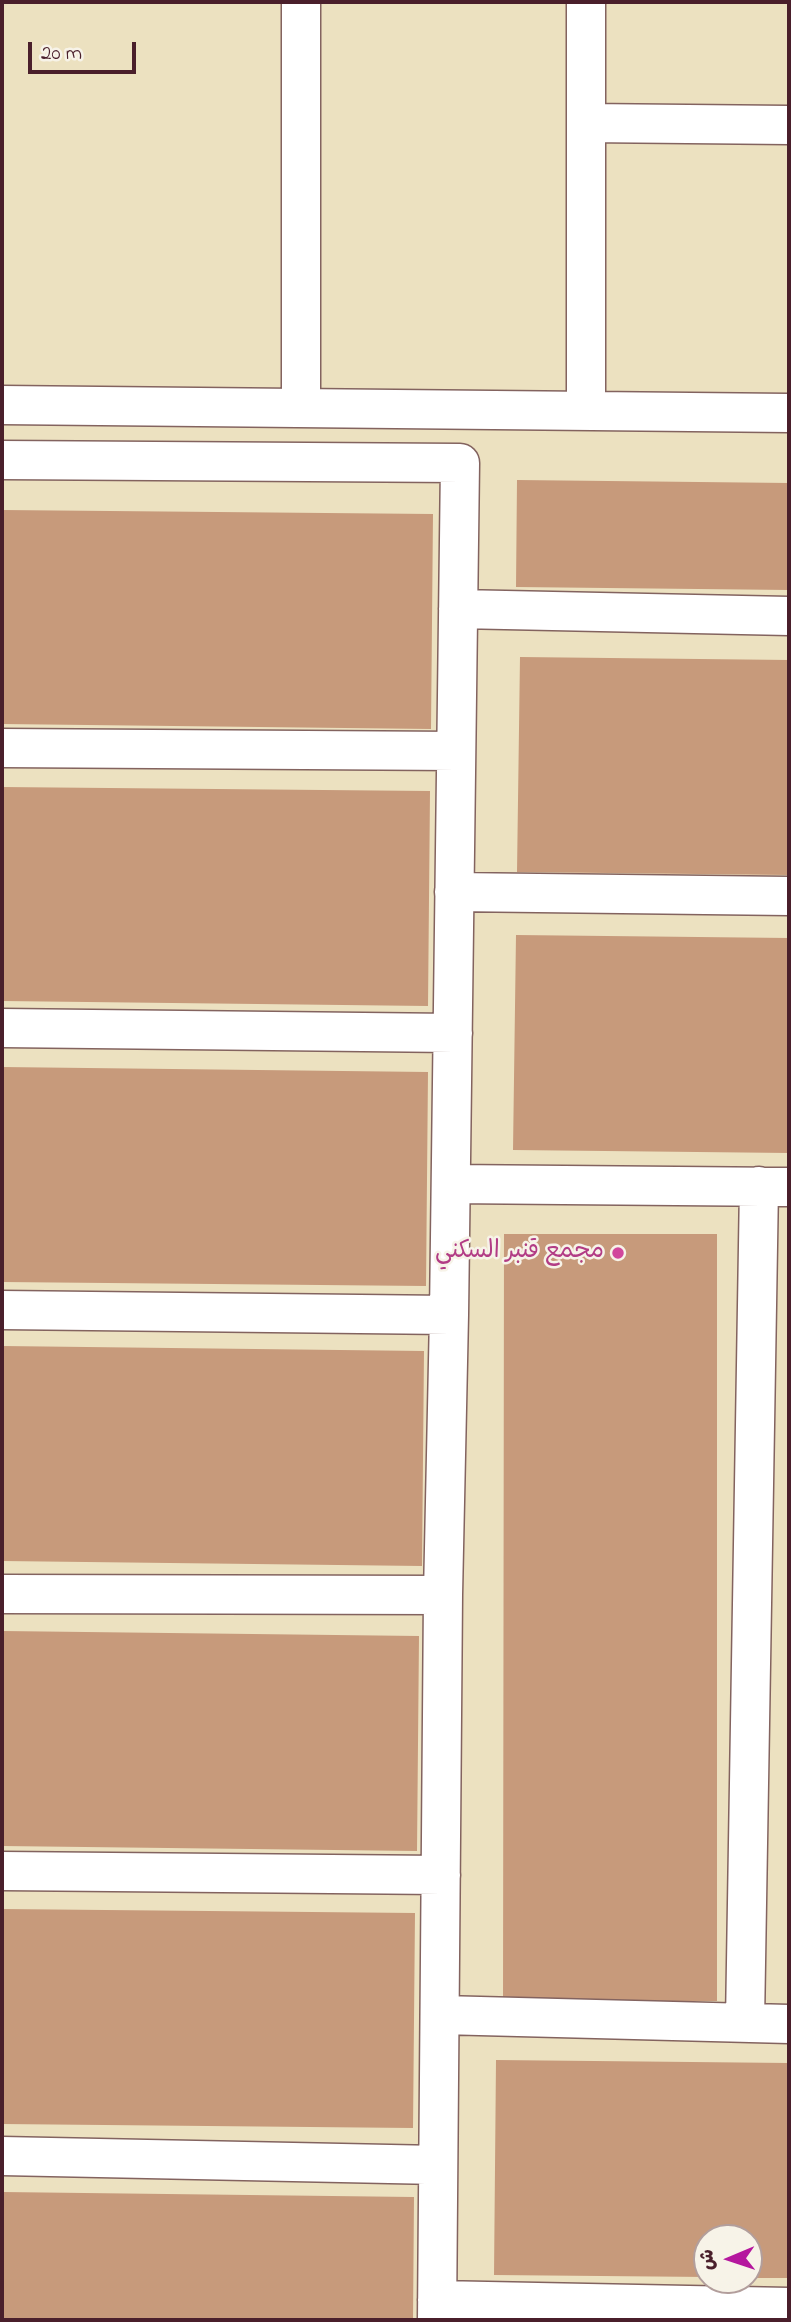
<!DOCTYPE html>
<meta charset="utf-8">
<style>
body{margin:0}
#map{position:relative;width:791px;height:2322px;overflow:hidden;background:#ece1c0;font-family:"Indie Flower","Playpen Sans Arabic",sans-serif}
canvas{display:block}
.frame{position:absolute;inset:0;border:4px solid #4a1f2b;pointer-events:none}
.north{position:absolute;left:693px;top:2224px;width:70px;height:70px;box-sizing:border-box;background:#f7f3e8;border:2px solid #b29e9c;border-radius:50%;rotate:268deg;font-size:19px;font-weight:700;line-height:28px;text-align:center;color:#4a1f2b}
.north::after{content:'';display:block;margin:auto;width:24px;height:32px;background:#b5179e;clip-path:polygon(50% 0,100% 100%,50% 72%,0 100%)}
.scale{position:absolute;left:28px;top:42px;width:108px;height:32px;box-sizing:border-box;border:4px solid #4a1f2b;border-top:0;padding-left:9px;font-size:21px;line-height:24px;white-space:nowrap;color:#4a1f2b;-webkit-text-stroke:5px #f7f3e8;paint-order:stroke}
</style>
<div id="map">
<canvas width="791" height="2322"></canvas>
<div class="frame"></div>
<div class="north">ش</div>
<div class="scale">20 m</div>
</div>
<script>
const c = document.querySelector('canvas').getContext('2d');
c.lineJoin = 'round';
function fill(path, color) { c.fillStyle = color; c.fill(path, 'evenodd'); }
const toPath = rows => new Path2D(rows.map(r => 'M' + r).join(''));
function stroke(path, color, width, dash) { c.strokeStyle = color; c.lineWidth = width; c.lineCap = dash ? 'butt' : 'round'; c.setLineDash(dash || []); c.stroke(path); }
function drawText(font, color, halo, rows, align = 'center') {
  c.font = font + ' "Indie Flower","Playpen Sans Arabic",sans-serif'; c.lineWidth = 5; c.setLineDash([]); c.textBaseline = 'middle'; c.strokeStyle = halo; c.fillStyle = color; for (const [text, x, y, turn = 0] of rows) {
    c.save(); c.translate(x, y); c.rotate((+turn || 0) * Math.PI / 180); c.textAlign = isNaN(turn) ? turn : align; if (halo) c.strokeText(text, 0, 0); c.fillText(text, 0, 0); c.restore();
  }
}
fill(toPath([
 [517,480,789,483,789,590,516,587],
 [2,510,433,514,431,729,2,724],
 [520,657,789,660,789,875,517,872],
 [2,787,430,791,428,1006,2,1001],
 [516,935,789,938,789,1153,513,1150],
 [2,1067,428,1072,426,1286,2,1282],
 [504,1234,717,1234,717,2001,503,2001],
 [2,1346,424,1351,422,1566,2,1561],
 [2,1631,419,1636,417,1851,2,1846],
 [2,1909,415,1913,413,2128,2,2124],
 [496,2060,789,2063,789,2278,749,2278,749,2238,707,2238,707,2277,494,2275],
 [2,2192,414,2197,413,2320,2,2320]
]), '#c79a7b');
const minor = toPath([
 [586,2,586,411],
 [586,123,789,125],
 [2,405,789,413],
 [301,408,301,2],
 [2,460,460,463,449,1315,443,1595,437,2320],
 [458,609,789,616],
 [2,748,456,751],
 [454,892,789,896],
 [2,1028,453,1033],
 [451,1184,789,1187],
 [2,1310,449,1315],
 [2,1594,443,1595],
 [2,1871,441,1875],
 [441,2015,789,2024],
 [745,2022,759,1186],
 [2,2156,438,2165],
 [437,2300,789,2307]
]);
stroke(minor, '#83635f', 41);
stroke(minor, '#fff', 38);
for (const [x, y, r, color] of [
 [618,1253,7,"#d1479c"]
]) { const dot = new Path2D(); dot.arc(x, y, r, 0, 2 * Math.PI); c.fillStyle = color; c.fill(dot); stroke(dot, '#f7f3e8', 2.5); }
drawText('24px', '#b23c85', '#f7f3e8', [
 ["مجمع قنبر السكني",604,1253]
], 'right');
</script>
